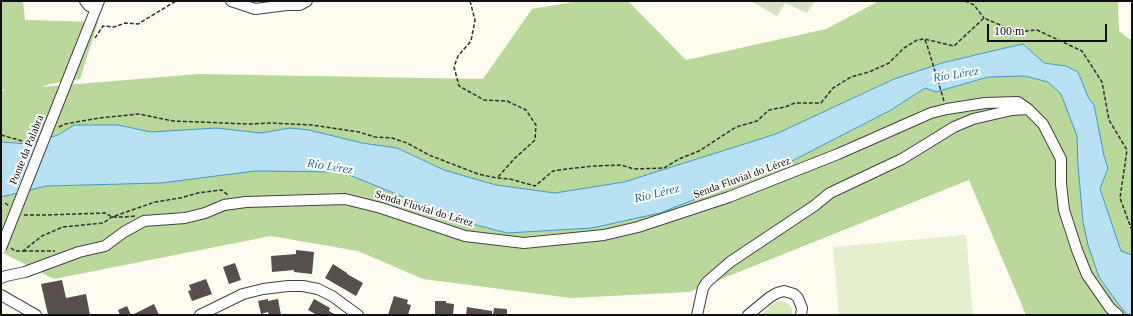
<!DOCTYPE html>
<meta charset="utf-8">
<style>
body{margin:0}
#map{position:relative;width:1133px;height:316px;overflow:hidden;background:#fefbf1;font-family:Georgia,serif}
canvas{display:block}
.frame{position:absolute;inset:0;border:2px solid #0f0f0f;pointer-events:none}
.scale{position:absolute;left:987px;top:24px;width:120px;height:18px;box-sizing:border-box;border:2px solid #0f0f0f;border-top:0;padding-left:5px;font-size:12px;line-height:14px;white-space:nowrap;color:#0f0f0f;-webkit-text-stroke:3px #fff;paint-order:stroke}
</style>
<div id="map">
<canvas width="1133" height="316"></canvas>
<div class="frame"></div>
<div class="scale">100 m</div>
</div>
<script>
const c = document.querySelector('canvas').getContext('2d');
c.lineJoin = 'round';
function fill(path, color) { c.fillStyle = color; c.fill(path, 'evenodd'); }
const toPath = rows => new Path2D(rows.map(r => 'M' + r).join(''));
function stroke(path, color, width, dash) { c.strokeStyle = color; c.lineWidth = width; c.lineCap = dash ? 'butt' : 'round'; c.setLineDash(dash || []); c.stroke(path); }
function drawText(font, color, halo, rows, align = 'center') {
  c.font = font + ' Georgia,serif'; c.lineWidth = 4; c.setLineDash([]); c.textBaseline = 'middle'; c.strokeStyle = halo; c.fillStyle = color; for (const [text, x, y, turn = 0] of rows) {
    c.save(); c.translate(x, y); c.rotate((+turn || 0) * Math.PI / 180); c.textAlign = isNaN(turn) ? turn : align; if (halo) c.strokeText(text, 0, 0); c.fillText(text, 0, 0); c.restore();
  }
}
fill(toPath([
 [777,301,785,302,789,304,792,309,792,315,761,315]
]), '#d5e8bc');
fill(toPath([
 [1,1,23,1,25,20,98,22,80,79,50,84,41,87,199,74,483,79,532,9,578,1,628,1,686,60,826,29,879,1,1118,1,1119,31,1132,41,1132,315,1026,315,969,180,689,292,571,298,423,279,358,251,271,236,54,279,1,252,1,91,6,90,1,89]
]), '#bad89c');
fill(toPath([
 [751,1,815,1,807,13,785,3,777,16]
]), '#d8e0c3');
fill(toPath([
 [966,235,973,315,839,315,833,247]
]), '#e6efcd');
const water = toPath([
 [1023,44,1044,63,1066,66,1078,72,1088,97,1094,105,1104,156,1108,168,1100,189,1121,251,1132,255,1132,315,1128,315,1119,305,1099,277,1088,245,1083,222,1078,165,1077,136,1061,94,1048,82,1025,76,988,77,936,92,925,88,891,110,792,161,660,213,592,228,507,233,465,222,342,172,255,171,161,183,46,186,1,197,1,142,27,144,58,135,74,125,118,125,151,132,216,128,261,133,290,128,309,130,362,143,397,148,444,170,496,185,555,193,624,182,776,134,894,79,942,63,992,51,1023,44]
]);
fill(water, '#b8e1f4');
stroke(water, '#429ac7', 1);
fill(toPath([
 [296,250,314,252,312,274,294,272,294,270,272,272,271,256,296,254],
 [235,263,241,280,229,284,223,267],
 [333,264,347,273,347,274,363,283,356,296,325,278],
 [206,279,212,294,192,301,188,291,191,290,189,285],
 [62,280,66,298,86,294,90,315,68,315,68,314,48,315,41,284],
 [394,296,408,300,407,304,411,305,408,315,388,315],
 [268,299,268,301,278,299,281,315,269,315,268,312,261,314,258,301],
 [314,299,330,308,329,311,336,315,317,315,308,310],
 [435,301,446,301,446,303,454,304,453,315,435,315],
 [154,304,159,315,132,315],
 [127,306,131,315,120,315,118,310],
 [467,307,492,311,492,315,466,315],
 [494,308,507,309,507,315,493,315]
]), '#574f4c');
const minor = toPath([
 [85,1,89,6,96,9],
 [231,1,255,9,287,5,300,5,307,1],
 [75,61,99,1],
 [1,278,6,276,25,272,79,252,105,246,124,232,144,221,185,218,205,213,224,205,246,202,345,199,381,208,465,236,524,243,604,235,638,227,729,197,838,154,931,113,947,109,985,103,1018,102,1028,109,1043,124,1061,159,1061,184,1064,210,1077,250,1087,275,1110,308,1118,315],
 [1,295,36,315],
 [200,315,243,294,263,289,288,286,303,286,318,289,332,296,358,315],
 [697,315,703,288,707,282,730,262,814,206,830,193,902,159,954,127,973,119,1012,110,1028,109],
 [748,315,770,297,777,293,784,291,794,294,798,298,802,308,801,315]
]);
stroke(minor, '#424242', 12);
stroke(toPath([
 [470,1,475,20,471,41,458,56,454,67,459,86,484,100,507,101,526,110,536,125,535,140,514,159,497,178],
 [893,1,903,1],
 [965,1,974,5,984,18],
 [95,38,103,26,114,27,125,23,138,24,176,1],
 [925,40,927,45,944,101],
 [59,127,65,124,99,118,139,114,173,121,250,124,271,123,312,125,359,132,375,137,392,138,407,143,429,155,478,174,497,178,510,179,535,186,553,171,567,169,594,166,621,165,634,169,664,168,679,159,699,151,736,127,757,121,769,110,785,107,795,103,821,103,833,88,851,77,869,72,889,63,904,48,917,40,924,39,954,46,984,18,1016,32,1037,30,1082,51,1102,82,1109,120,1127,150,1120,198,1131,228,1132,229],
 [1,135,26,142,34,140],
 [5,203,9,206],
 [24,215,47,215,105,213,112,217,125,217,135,216],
 [11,248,15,251,23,251,42,236,63,227,103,223,112,217,155,202,180,198,198,193,222,190,229,196],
 [23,251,55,251]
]), '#313131', 1.5, [4, 2]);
stroke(minor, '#fff', 10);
const minorBridge = toPath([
 [1,248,75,61]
]);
stroke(minorBridge, '#424242', 12, []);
stroke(minorBridge, '#fff', 10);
drawText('11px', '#0f0f0f', '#fff', [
 ["Ponte da Palabra",27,150,-68],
 ["Senda Fluvial do Lérez",742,178,-20],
 ["Senda Fluvial do Lérez",424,209,17]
]);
drawText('italic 12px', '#1d6c9c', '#fff', [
 ["Río Lérez",956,75,-9],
 ["Río Lérez",330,167,9],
 ["Río Lérez",657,194,-14]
]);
</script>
